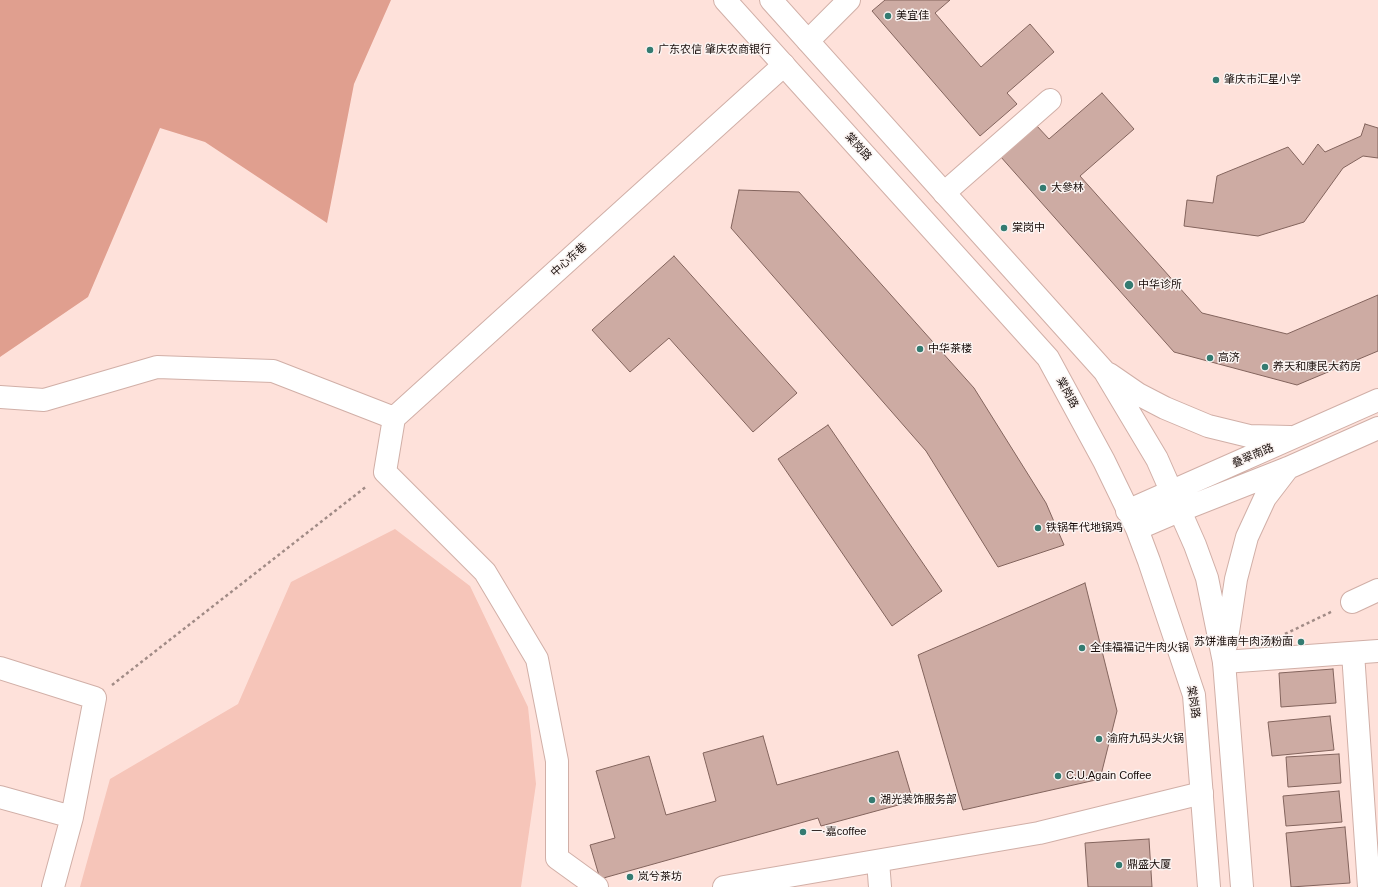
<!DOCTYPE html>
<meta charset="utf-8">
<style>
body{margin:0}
canvas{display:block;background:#fee1da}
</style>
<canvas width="1378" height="887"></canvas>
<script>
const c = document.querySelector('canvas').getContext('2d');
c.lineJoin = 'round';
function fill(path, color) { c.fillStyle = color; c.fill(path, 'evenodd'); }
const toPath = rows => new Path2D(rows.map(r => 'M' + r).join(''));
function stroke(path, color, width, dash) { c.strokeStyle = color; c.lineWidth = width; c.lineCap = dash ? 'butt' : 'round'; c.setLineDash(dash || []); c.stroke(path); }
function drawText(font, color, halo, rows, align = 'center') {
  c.font = font + ' Helvetica,"Noto Sans SC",sans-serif'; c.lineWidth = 3; c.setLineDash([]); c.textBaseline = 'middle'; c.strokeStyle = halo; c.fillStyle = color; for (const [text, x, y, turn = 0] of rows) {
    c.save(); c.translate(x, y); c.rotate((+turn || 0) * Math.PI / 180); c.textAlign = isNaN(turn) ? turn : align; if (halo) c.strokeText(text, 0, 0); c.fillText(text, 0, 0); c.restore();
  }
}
fill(toPath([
 [395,529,470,586,528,707,536,784,521,887,80,887,110,779,238,704,291,582]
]), '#f6c5b9');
fill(toPath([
 [0,0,391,0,354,84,327,223,205,142,160,128,88,297,0,357]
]), '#e09f8f');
const building = toPath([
 [885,0,950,0,935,13,981,67,1030,24,1054,52,1007,93,1017,104,980,136,872,11,885,0],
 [1102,93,1134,129,1080,176,1202,313,1287,334,1378,295,1378,351,1297,385,1174,352,1000,156,1036,125,1049,139,1102,93],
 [1365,124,1378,128,1378,158,1363,156,1343,168,1304,222,1258,236,1184,226,1187,200,1213,203,1217,176,1288,147,1303,165,1318,144,1325,152,1361,136,1365,124],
 [739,190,799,192,974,388,1046,503,1064,545,998,567,926,451,731,228,739,190],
 [674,256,797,393,753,432,669,338,630,372,592,330,674,256],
 [828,425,942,591,892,626,778,459,828,425],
 [1085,583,1117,711,1100,779,963,810,918,655,1085,583],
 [1333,669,1336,703,1281,707,1279,673,1333,669],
 [1330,716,1334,750,1272,756,1268,722,1330,716],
 [763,736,777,785,898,751,913,801,821,826,818,818,600,879,590,845,615,838,596,771,649,756,666,815,716,801,703,753,763,736],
 [1339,754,1341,783,1288,787,1286,757,1339,754],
 [1339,791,1342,822,1286,826,1283,796,1339,791],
 [1345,827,1350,883,1291,887,1286,833,1345,827],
 [1149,839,1152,887,1088,887,1085,843,1149,839]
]);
fill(building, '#cdaba3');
stroke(building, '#83645d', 1);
const minor = toPath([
 [808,41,849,0],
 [944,193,1050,100],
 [0,397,44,400,157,367,273,371,394,418],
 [1352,602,1378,590],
 [1353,653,1369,887],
 [1224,662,1378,651],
 [0,668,95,698,72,817,53,887],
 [0,797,72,817],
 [878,861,880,887],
 [597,887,557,858,557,761,537,659,485,572,385,472,394,418,784,65],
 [724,887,1039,833,1202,793]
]);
const major = toPath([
 [725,0,1048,358,1104,461,1137,529,1149,561,1194,695,1209,887],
 [771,0,1105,372,1157,459,1195,545,1207,578,1224,662,1242,887],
 [1109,374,1138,394,1165,408,1208,426,1249,436,1290,437],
 [1127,511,1378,400],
 [1137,529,1179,511,1288,468,1378,428],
 [1226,645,1236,579,1247,537,1265,498,1288,468]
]);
stroke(minor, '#d1afa7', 24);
stroke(major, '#d1afa7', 24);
stroke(toPath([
 [1285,634,1333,611],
 [112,685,367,486]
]), '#a18b86', 2.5, [3, 3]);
stroke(minor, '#fff', 22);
stroke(major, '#fff', 22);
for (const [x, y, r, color] of [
 [888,16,4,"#347b71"],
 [650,50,4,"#347b71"],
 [1216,80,4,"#347b71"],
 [1043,188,4,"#347b71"],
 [1004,228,4,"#347b71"],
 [1129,285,5,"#347b71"],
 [920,349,4,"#347b71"],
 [1210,358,4,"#347b71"],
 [1265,367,4,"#347b71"],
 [1038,528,4,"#347b71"],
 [1301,642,4,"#347b71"],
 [1082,648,4,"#347b71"],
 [1099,739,4,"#347b71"],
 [1058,776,4,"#347b71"],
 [872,800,4,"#347b71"],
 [803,832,4,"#347b71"],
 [1119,865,4,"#347b71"],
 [630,877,4,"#347b71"]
]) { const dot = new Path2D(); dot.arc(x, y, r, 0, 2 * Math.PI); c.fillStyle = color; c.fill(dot); stroke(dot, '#fbf4f2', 1.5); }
drawText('11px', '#180d0a', '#fbf4f2', [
 ["美宜佳",896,16],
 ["广东农信 肇庆农商银行",658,50],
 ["肇庆市汇星小学",1224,80],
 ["大參林",1051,188],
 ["棠岗中",1012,228],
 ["中华诊所",1138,285],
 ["中华茶楼",928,349],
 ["高济",1218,358],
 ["养天和康民大药房",1273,367],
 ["铁锅年代地锅鸡",1046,528],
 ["苏饼淮南牛肉汤粉面",1293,642,"right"],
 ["全佳福福记牛肉火锅",1090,648],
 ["渝府九码头火锅",1107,739],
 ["C.U.Again Coffee",1066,776],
 ["湖光装饰服务部",880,800],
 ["一·嘉coffee",811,832],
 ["鼎盛大厦",1127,865],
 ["岚兮茶坊",638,877]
], 'left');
drawText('11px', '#180d0a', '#fbf4f2', [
 ["棠岗路",858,147,48],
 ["中心东巷",569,260,-42],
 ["棠岗路",1067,393,62],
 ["叠翠南路",1253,456,-23],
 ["棠岗路",1193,702,81]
]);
</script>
